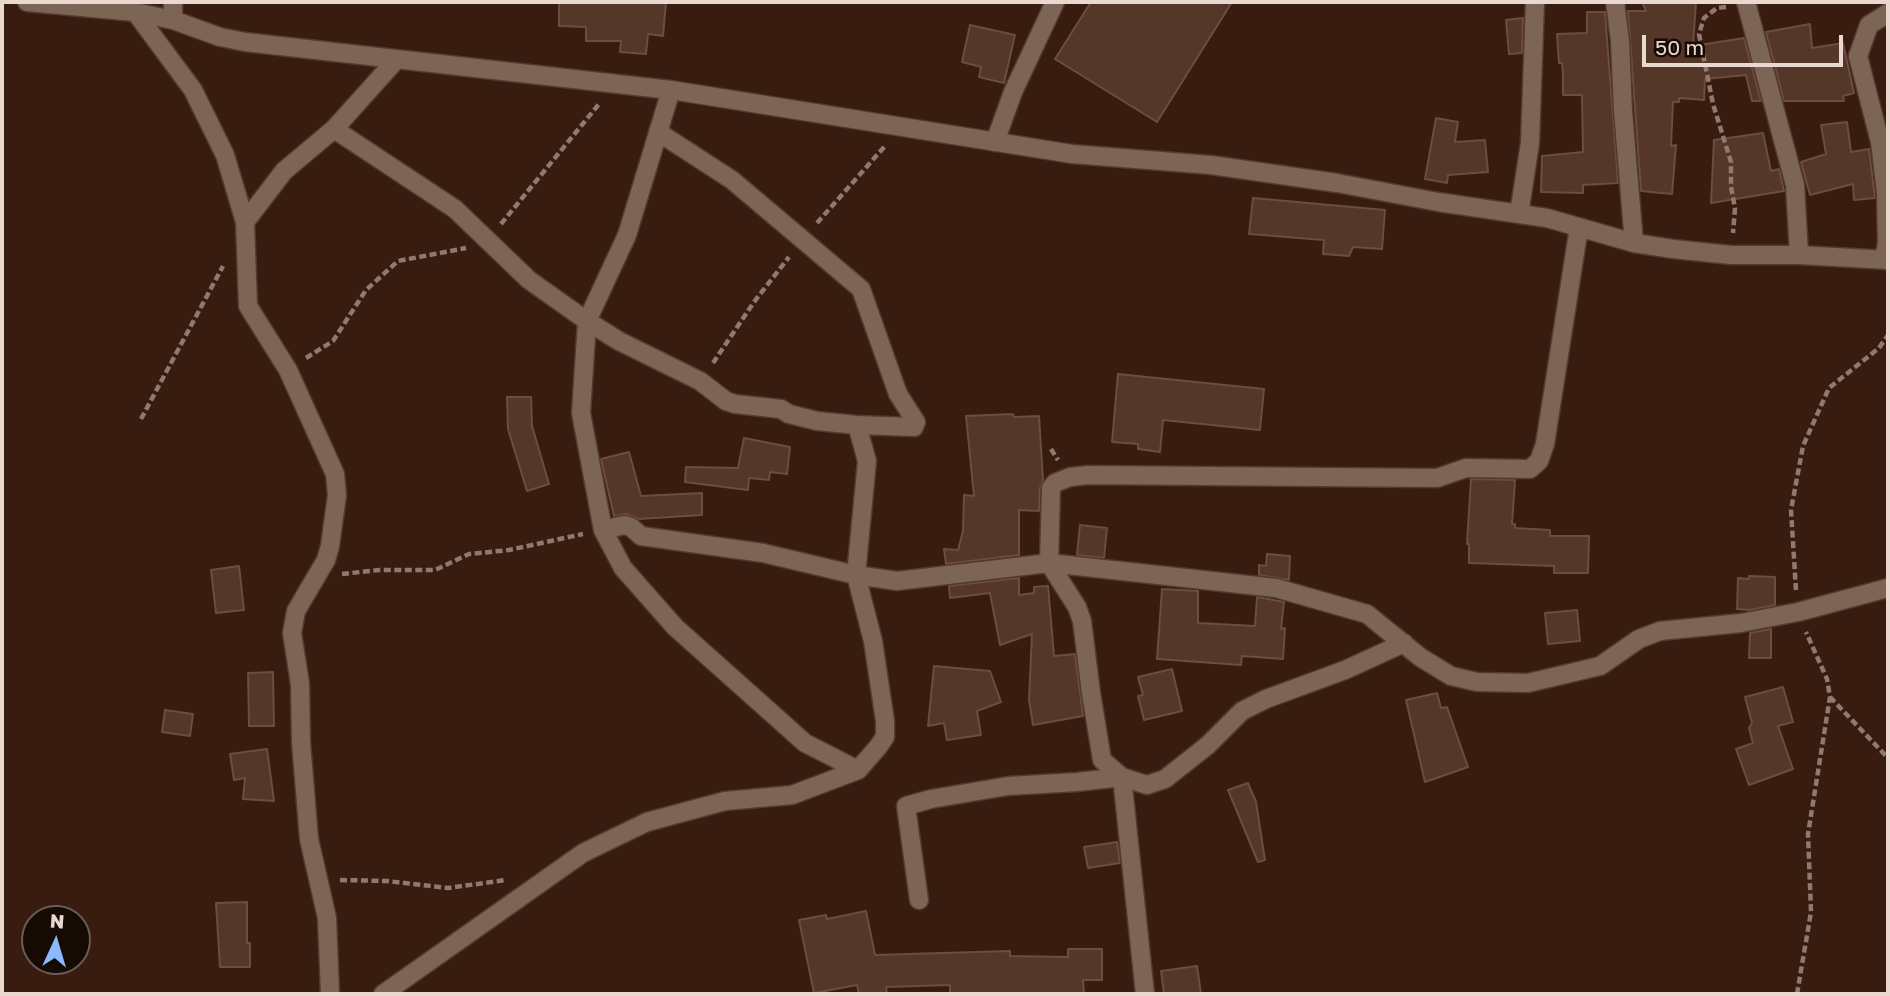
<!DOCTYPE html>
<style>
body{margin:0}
#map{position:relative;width:1890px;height:996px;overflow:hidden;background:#371c0f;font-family:"Golos Text",sans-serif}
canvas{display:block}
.frame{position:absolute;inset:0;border:4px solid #ead7ce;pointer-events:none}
.north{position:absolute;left:21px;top:905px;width:70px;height:70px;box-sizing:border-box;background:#160a05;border:2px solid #6b5c55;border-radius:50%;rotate:4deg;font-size:19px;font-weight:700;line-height:28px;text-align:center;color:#ead7ce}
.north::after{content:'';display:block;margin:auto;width:24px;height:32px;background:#8bb9fc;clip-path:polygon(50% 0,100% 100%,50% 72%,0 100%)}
.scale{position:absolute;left:1642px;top:35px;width:201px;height:32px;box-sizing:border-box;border:4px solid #ead7ce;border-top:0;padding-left:9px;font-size:21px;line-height:24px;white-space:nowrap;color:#ead7ce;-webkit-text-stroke:5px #160a05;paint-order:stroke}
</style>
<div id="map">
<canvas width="1890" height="996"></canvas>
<div class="frame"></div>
<div class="north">N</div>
<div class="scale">50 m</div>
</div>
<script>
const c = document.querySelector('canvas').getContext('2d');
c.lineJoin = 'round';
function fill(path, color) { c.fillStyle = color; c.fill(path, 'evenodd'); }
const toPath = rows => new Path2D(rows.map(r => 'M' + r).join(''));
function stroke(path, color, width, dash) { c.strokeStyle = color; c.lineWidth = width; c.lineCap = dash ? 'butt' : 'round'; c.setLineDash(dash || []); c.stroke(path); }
const building = toPath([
 [559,2,666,2,663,36,648,34,646,54,620,52,621,41,586,41,586,27,559,26,559,2],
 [1091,2,1232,2,1157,122,1055,59,1091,2],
 [1642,2,1696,2,1693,46,1744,38,1761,101,1752,101,1746,75,1705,79,1704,100,1679,98,1679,102,1673,102,1671,146,1676,145,1672,194,1641,191,1628,11,1646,11,1642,2],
 [1587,12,1605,12,1618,183,1583,185,1583,193,1541,192,1542,156,1583,152,1582,95,1563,95,1563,74,1562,63,1559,63,1557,34,1587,33,1587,12],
 [1523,18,1522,53,1509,54,1506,20,1523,18],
 [1810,24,1812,48,1843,43,1854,93,1843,96,1844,101,1784,101,1766,32,1810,24],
 [970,25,1015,35,1004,83,979,77,981,67,962,62,970,25],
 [1436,118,1458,122,1455,142,1485,140,1488,172,1448,175,1447,183,1425,179,1436,118],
 [1847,122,1851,152,1869,149,1875,198,1854,200,1853,184,1810,195,1801,162,1826,154,1821,125,1847,122],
 [1763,133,1771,171,1779,169,1784,191,1711,203,1714,140,1763,133],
 [1253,198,1385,210,1382,249,1353,247,1349,256,1323,254,1324,240,1249,234,1253,198],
 [1118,374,1264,389,1260,430,1163,420,1160,452,1138,449,1138,444,1112,442,1118,374],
 [507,397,531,397,532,426,549,484,527,491,508,429,507,397],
 [1013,414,1014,417,1039,416,1043,480,1040,488,1039,511,1019,510,1019,555,946,564,944,549,958,550,963,531,964,495,974,496,966,416,1013,414],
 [744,438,790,447,787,474,770,472,769,480,749,478,748,490,685,482,686,467,738,468,744,438],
 [629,452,641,496,702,493,702,515,639,519,626,514,614,516,601,459,629,452],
 [1471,479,1515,480,1512,524,1515,524,1515,528,1550,530,1550,536,1589,536,1588,573,1554,573,1554,566,1469,563,1469,544,1467,544,1471,479],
 [1080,525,1107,528,1104,558,1077,555,1080,525],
 [1267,554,1290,556,1289,580,1259,575,1259,565,1266,566,1267,554],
 [239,566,244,610,216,613,211,570,239,566],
 [1749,576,1775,577,1775,605,1750,610,1737,609,1738,578,1749,579,1749,576],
 [1019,578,1019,595,1034,593,1034,587,1048,586,1054,656,1075,654,1083,716,1033,725,1029,700,1032,634,1000,645,990,593,950,598,949,586,1019,578],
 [1162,589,1198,591,1198,623,1255,626,1257,597,1284,602,1281,629,1285,628,1283,659,1242,656,1241,665,1157,659,1162,589],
 [1577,610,1580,641,1548,644,1545,613,1577,610],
 [1771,629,1771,658,1749,658,1750,633,1771,629],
 [934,666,990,671,1001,702,977,711,981,735,947,740,944,723,928,726,934,666],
 [1172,669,1182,711,1144,720,1138,696,1143,695,1138,677,1172,669],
 [273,672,274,726,249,726,248,673,273,672],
 [1783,687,1793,722,1778,726,1793,769,1749,785,1736,749,1753,743,1749,728,1752,723,1745,697,1783,687],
 [1437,693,1441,708,1447,707,1468,767,1425,782,1406,700,1437,693],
 [165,710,193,714,190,736,162,732,165,710],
 [267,749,274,801,243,799,245,778,234,780,230,754,267,749],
 [1248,783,1256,802,1265,860,1258,862,1228,790,1248,783],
 [1117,842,1120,863,1088,868,1084,847,1117,842],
 [247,902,247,943,250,943,250,967,220,967,216,903,247,902],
 [866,911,875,955,1010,951,1010,956,1068,957,1068,949,1102,949,1102,980,1083,980,1084,994,950,994,950,985,886,987,887,994,859,994,857,985,814,993,799,920,826,915,827,919,866,911],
 [1197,966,1201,994,1164,994,1161,971,1197,966]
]);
fill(building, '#543729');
stroke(building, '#6c4d3f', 2);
const minor = toPath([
 [27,2,135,12,173,20,220,37,245,42,671,90,1072,154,1211,165,1337,183,1438,202,1547,218,1634,243,1673,249,1731,255,1799,255,1888,260],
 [1615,2,1620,41,1623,111,1634,243],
 [1746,2,1795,185,1799,255],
 [133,9,193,90,225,155,245,222,248,306,288,370,335,474,337,495,330,546,326,560,296,611,292,633,300,684,301,742,309,839,327,918,330,994],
 [173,20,173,2],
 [671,90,627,235,587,321,581,413,603,530,623,568,675,627,805,743,858,770],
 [334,129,455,209,529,280,587,321,619,341,700,381,726,401,735,404,781,409,789,414,817,421,857,425,914,427,916,422,898,394,861,289,732,180,658,132],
 [995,142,1013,92,1055,2],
 [1519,214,1530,143,1535,2],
 [245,222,284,171,334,129,396,60],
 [1884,260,1887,243,1886,193,1880,142,1858,56,1869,25,1888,13],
 [603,530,624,525,631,527,641,536,763,553,856,575,897,581,1049,563,1276,588,1367,614,1420,657,1451,676,1477,682,1528,683,1600,666,1639,639,1660,631,1741,623,1798,612,1888,588],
 [919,900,906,806,931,799,1008,786,1077,782,1122,777,1147,785,1165,779,1208,745,1242,711,1266,699,1345,670,1404,643],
 [383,994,583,853,647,822,725,801,792,795,858,770,878,747,885,737,885,721,873,641,856,575,867,461,857,425],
 [1145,994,1122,777,1102,760,1091,693,1082,621,1077,607,1049,563,1051,488,1055,483,1070,477,1089,475,1437,478,1466,468,1530,469,1539,461,1545,444,1579,227]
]);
stroke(minor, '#543a2e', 21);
stroke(toPath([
 [1726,7,1717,8,1704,18,1699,34,1713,104,1731,162,1731,187,1735,208,1733,233],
 [817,223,885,146],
 [501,224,599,104],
 [306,358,333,341,366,290,398,261,466,248],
 [713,363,754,302,789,257],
 [141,419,223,266],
 [1051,449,1058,460],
 [342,574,379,570,435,570,469,554,509,550,583,534],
 [1796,590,1791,510,1803,446,1829,388,1879,348,1888,335],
 [1830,697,1888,758],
 [340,880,387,881,448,888,506,880],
 [1797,994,1811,912,1808,834,1830,697,1827,679,1806,632]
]), '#90796e', 4.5, [7, 3.5]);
stroke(minor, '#7c6555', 18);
</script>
